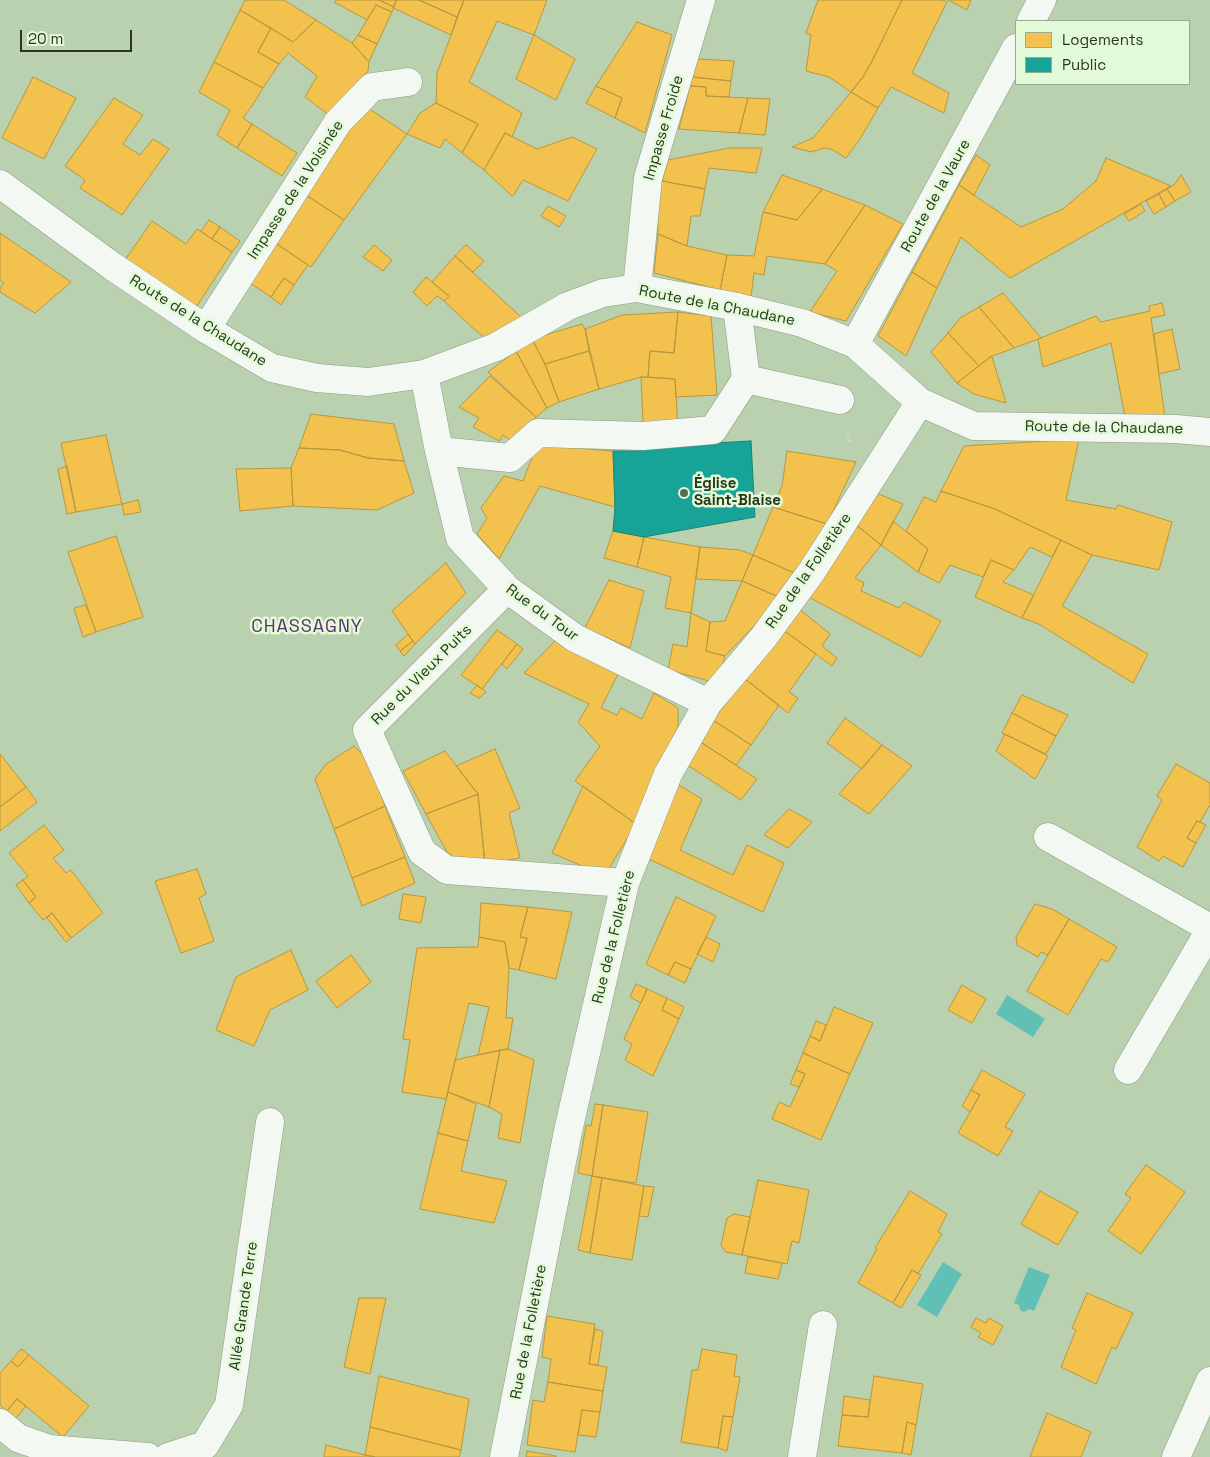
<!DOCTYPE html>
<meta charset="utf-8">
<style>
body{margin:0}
#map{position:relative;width:1210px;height:1457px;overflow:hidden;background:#b9d1ae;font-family:"Space Grotesk",sans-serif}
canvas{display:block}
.legend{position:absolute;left:1015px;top:20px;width:175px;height:65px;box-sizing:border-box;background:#e3fad9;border:1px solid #97ac8e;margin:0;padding:6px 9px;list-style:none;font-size:15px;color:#26371d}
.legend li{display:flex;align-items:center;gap:10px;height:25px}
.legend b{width:25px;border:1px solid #97ac8e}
.scale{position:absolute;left:20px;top:30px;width:112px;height:22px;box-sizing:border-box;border:2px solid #26371d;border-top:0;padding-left:6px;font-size:15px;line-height:18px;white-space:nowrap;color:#26371d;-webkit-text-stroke:4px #e3fad9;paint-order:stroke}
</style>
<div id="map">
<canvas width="1210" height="1457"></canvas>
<ul class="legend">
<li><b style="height:14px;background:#f2c14e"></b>Logements</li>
<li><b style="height:14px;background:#17a398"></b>Public</li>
</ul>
<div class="scale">20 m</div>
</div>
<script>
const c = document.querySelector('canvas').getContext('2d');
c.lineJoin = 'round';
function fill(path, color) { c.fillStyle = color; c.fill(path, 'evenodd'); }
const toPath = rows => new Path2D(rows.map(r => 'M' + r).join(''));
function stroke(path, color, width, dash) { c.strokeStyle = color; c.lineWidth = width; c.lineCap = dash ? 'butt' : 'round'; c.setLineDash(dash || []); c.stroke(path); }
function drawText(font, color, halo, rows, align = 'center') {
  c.font = font + ' "Space Grotesk",sans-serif'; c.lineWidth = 5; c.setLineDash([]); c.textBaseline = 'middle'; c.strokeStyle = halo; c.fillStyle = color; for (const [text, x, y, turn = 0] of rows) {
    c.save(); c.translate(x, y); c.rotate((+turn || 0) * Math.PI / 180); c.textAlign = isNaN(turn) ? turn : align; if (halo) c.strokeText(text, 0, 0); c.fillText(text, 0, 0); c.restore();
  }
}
fill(toPath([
 [1007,995,1045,1019,1033,1037,996,1014],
 [943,1262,962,1274,937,1317,917,1305],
 [1029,1267,1050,1275,1034,1311,1029,1309,1024,1312,1020,1310,1019,1305,1014,1303]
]), '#60c0b6');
const homes = toPath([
 [245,0,284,0,316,20,293,42,240,10,245,0],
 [336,0,379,0,394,7,392,12,376,5,367,20,334,2,336,0],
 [379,0,396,0,394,7,379,0],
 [396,0,419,0,457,17,451,35,393,8,396,0],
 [419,0,464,0,457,17,419,0],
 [464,0,547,0,534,35,497,21,469,82,522,113,512,137,505,133,484,170,462,153,478,124,436,103,437,73,464,0],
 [818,0,902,0,871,63,863,77,851,92,829,77,806,71,811,35,806,33,818,0],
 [902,0,942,0,947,2,912,73,949,93,944,113,891,87,878,108,851,92,863,77,871,63,902,0],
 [948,0,971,0,967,10,948,0],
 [376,5,392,12,377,44,358,35,376,5],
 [240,10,271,28,258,52,279,64,263,88,214,62,240,10],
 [316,20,352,43,369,62,368,71,329,115,305,97,317,76,288,53,279,64,258,52,271,28,293,42,316,20],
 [637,22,672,35,645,133,615,118,622,98,596,86,637,22],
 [358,35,377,44,369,62,352,43,358,35],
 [534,35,575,59,556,100,516,79,534,35],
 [697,59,734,61,731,81,692,77,697,59],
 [214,62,263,88,254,103,243,118,252,124,237,148,217,135,230,110,199,92,214,62],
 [33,77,76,98,44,159,2,138,33,77],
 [692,77,731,81,729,97,706,96,706,87,690,86,692,77],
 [596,86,622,98,615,118,586,103,596,86],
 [690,86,706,87,706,96,748,98,739,133,679,129,690,86],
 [851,92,878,108,860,139,846,158,831,149,824,148,811,152,792,147,813,138,851,92],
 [114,98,143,115,123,144,140,155,153,139,169,149,122,215,80,188,85,180,65,166,114,98],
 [748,98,770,99,765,135,739,133,748,98],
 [436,103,478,124,462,153,445,139,440,148,407,134,420,113,436,103],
 [368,108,407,134,344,220,303,193,343,133,368,108],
 [252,124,297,153,282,176,237,148,252,124],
 [505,133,537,149,572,137,597,149,568,201,523,180,513,196,512,196,484,170,505,133],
 [729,148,762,148,756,173,709,168,705,189,662,181,668,160,729,148],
 [976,155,990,165,974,195,959,185,976,155],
 [1106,158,1171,186,1010,278,961,237,937,288,912,272,959,185,1021,227,1063,209,1096,181,1106,158],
 [782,175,822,189,797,220,763,212,782,175],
 [1181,175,1191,192,1175,201,1167,189,1174,185,1181,175],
 [662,181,705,189,700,216,691,216,687,246,658,234,657,183,662,181],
 [822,189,865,205,825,264,767,256,764,275,754,273,751,297,720,290,727,255,754,256,763,212,797,220,822,189],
 [1167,189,1175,201,1166,207,1159,194,1167,189],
 [303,193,344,220,311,267,271,240,303,193],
 [1159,194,1166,207,1154,214,1146,201,1159,194],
 [1141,204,1145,211,1129,221,1124,214,1141,204],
 [865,205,903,224,846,321,810,312,837,271,825,264,865,205],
 [548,206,566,216,559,227,541,216,548,206],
 [209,220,220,227,212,239,201,231,209,220],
 [152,221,186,244,197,229,232,252,197,306,167,288,125,260,152,221],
 [220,227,240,241,232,252,212,239,220,227],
 [0,233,71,282,35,313,0,292,0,288,4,283,0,280,0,233],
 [658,234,687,246,727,255,720,290,654,273,658,234],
 [271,240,308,265,294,285,284,278,271,297,245,280,271,240],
 [374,245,392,260,383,271,363,257,374,245],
 [466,245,484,261,473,272,455,256,466,245],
 [455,256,521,317,486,339,474,329,444,301,449,296,432,282,455,256],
 [912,272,937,288,906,356,878,336,912,272],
 [426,277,449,296,444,301,437,296,427,306,413,292,426,277],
 [284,278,294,285,281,305,271,297,284,278],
 [1003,293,1041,338,1014,348,979,307,1003,293],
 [1162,303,1165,315,1151,318,1165,417,1125,417,1111,343,1043,367,1038,339,1096,316,1101,322,1150,311,1149,306,1162,303],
 [979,307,1014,348,990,357,979,366,948,333,960,318,979,307],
 [678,312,674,353,650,351,648,377,641,377,599,389,585,329,622,315,678,312],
 [678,312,711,316,717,395,676,397,675,379,648,377,650,351,674,353,678,312],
 [582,324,585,329,589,351,545,364,532,339,582,324],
 [1172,329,1180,369,1159,374,1154,334,1172,329],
 [948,333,979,366,957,383,931,352,948,333],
 [532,339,545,364,559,402,547,408,516,351,532,339],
 [516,351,547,408,536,417,488,372,516,351],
 [589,351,599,389,559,402,545,364,589,351],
 [990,357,992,357,1006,403,974,394,957,383,990,357],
 [490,376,536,417,516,445,503,435,499,441,473,427,479,418,459,407,490,376],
 [641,377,675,379,678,426,643,423,641,377],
 [311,414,394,424,404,461,368,458,340,450,299,448,311,414],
 [106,435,122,504,76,512,61,443,106,435],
 [1079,439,1066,500,1116,509,1118,505,1172,522,1159,570,1092,555,995,509,941,491,964,446,1079,439],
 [537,445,613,451,615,507,540,486,499,559,477,534,487,518,481,508,504,476,523,481,537,445],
 [299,448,340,450,368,458,404,461,414,493,377,510,293,506,291,468,299,448],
 [787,451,856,462,827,524,773,507,782,486,787,451],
 [67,466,76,512,67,514,58,469,67,466],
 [291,468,293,506,240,511,236,469,291,468],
 [941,491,995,509,1061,540,1052,557,1030,547,1014,570,991,560,983,577,950,565,939,583,918,572,928,549,906,531,924,497,936,502,941,491],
 [876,493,903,504,881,545,855,524,876,493],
 [138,500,141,512,124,515,122,504,138,500],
 [773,507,827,524,799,575,753,555,773,507],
 [893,521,928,549,918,572,881,545,893,521],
 [855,524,881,545,855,578,864,583,861,591,899,608,904,602,941,621,921,657,805,595,855,524],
 [613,531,644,537,637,567,604,558,613,531],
 [116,536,143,617,96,632,68,552,116,536],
 [644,537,700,547,691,613,665,608,671,577,637,567,644,537],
 [1061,540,1092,555,1062,606,1148,654,1133,683,1039,624,1022,618,1061,540],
 [700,547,740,550,753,555,742,581,696,579,700,547],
 [753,555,799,575,781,598,742,581,753,555],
 [991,560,1014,570,1003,582,1034,595,1022,618,975,597,991,560],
 [446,563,466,593,415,644,392,611,446,563],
 [609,580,644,591,630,648,585,628,609,580],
 [742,581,781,598,725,656,706,651,710,622,725,621,742,581],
 [86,605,96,632,83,637,74,608,86,605],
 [797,607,830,634,822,646,837,658,832,666,782,629,797,607],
 [691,613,710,622,706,651,725,656,717,683,668,670,673,644,687,647,691,613],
 [782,629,816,654,789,692,798,698,788,713,745,679,782,629],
 [497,630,517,644,482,689,461,675,497,630],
 [408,634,413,641,400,651,396,645,408,634],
 [557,639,620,670,601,708,617,715,621,708,642,719,654,693,678,708,678,741,636,824,575,781,600,746,578,722,589,704,524,673,557,639],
 [413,641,415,644,404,656,400,651,413,641],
 [517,644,523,649,507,669,502,664,517,644],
 [745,679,779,705,751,745,713,720,745,679],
 [477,685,486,692,479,698,470,693,477,685],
 [1022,695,1068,715,1056,736,1012,713,1022,695],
 [1012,713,1056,736,1046,754,1002,733,1012,713],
 [845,718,882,745,862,769,827,743,845,718],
 [713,720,751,745,736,765,699,741,713,720],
 [1005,734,1048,756,1035,779,996,751,1005,734],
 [699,741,757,779,741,800,686,764,699,741],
 [882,745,912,766,869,814,839,794,882,745],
 [354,746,368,759,385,806,334,829,315,779,326,764,354,746],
 [495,749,520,808,509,813,520,858,485,864,478,794,456,766,495,749],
 [445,751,478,794,426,814,403,771,445,751],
 [0,754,26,787,0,807,0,754],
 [1176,764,1210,783,1210,805,1200,822,1197,821,1187,838,1196,843,1183,867,1163,856,1159,861,1137,847,1162,800,1157,796,1176,764],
 [677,784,702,799,680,850,733,875,747,845,784,863,763,912,644,857,677,784],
 [583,786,636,824,608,870,594,871,552,853,583,786],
 [26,787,37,802,0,831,0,807,26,787],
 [478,794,485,864,462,863,447,852,426,814,478,794],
 [385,806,405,857,352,878,334,829,385,806],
 [789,809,812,822,788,848,764,835,789,809],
 [1197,821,1206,825,1196,843,1187,838,1197,821],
 [44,825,64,850,53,858,66,873,71,870,103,913,71,938,52,913,43,920,29,903,36,897,23,880,28,876,9,853,44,825],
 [405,857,415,883,362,906,352,878,405,857],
 [197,869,206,894,199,898,214,941,181,953,155,881,197,869],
 [23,880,36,897,29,903,16,885,23,880],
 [403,894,426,897,421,923,399,919,403,894],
 [676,897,716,916,691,969,675,962,668,975,646,964,676,897],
 [481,903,528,907,520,937,527,938,519,970,509,968,505,942,479,937,481,903],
 [1035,904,1052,909,1069,919,1048,955,1041,952,1038,957,1017,945,1016,937,1035,904],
 [528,907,572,912,556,979,519,970,527,938,520,937,528,907],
 [52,913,71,938,66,942,47,918,52,913],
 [1069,919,1117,947,1108,962,1101,959,1068,1015,1027,991,1069,919],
 [479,937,505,942,509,968,506,1018,513,1018,508,1049,478,1055,489,1007,469,1003,446,1099,402,1092,410,1040,403,1039,417,948,478,947,479,937],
 [706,937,720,944,713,962,697,954,706,937],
 [291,950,308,990,270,1010,254,1046,216,1030,236,977,291,950],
 [351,955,371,982,337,1008,316,981,351,955],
 [675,962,691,969,685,983,668,975,675,962],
 [636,984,647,989,641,1003,630,997,636,984],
 [962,985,986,999,972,1023,948,1010,962,985],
 [647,989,667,998,662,1010,679,1019,653,1076,625,1060,632,1044,624,1039,647,989],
 [667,998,684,1007,679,1019,662,1010,667,998],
 [834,1007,873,1023,850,1074,803,1053,810,1036,820,1041,834,1007],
 [816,1021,826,1025,820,1041,810,1036,816,1021],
 [508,1049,534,1060,520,1143,498,1138,502,1114,489,1107,500,1050,508,1049],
 [500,1050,489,1107,448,1092,455,1060,500,1050],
 [803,1053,850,1074,821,1140,772,1119,779,1102,790,1107,805,1074,796,1070,803,1053],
 [796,1070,805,1074,799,1087,790,1084,796,1070],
 [982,1070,1025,1094,1005,1127,1013,1131,998,1156,958,1133,980,1095,971,1090,982,1070],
 [971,1090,980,1095,970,1112,962,1106,971,1090],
 [448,1092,476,1104,468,1141,438,1133,448,1092],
 [595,1104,603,1105,592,1176,578,1173,586,1125,591,1126,595,1104],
 [603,1105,648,1112,636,1183,592,1176,603,1105],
 [438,1133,468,1141,461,1171,507,1181,494,1223,420,1209,438,1133],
 [1146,1165,1185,1192,1141,1254,1108,1231,1131,1198,1125,1194,1146,1165],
 [592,1176,602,1178,590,1253,578,1250,592,1176],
 [602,1178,644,1186,632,1260,590,1253,602,1178],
 [758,1180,809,1190,799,1243,792,1241,787,1264,742,1255,758,1180],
 [644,1186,654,1187,648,1217,639,1216,644,1186],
 [910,1191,947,1214,938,1232,942,1234,918,1274,912,1270,893,1303,858,1283,877,1249,875,1248,910,1191],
 [1040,1191,1078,1212,1058,1245,1021,1224,1040,1191],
 [734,1214,750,1217,742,1255,726,1252,721,1245,727,1218,734,1214],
 [748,1257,782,1263,778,1279,745,1273,748,1257],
 [912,1270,921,1275,901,1308,893,1303,912,1270],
 [1087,1293,1133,1313,1116,1349,1112,1347,1096,1384,1061,1367,1076,1330,1072,1328,1087,1293],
 [359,1298,386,1298,370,1374,344,1367,359,1298],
 [547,1316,595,1324,589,1364,607,1367,603,1391,548,1382,551,1359,542,1357,547,1316],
 [976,1318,986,1323,989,1318,1003,1326,993,1345,978,1337,981,1333,971,1327,976,1318],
 [595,1329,603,1331,598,1365,589,1364,595,1329],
 [21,1349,29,1355,18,1367,11,1361,21,1349],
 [702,1349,737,1355,734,1376,740,1377,733,1417,723,1416,718,1448,681,1442,692,1370,698,1370,702,1349],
 [29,1355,89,1406,63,1437,17,1399,7,1411,0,1405,0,1373,11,1361,18,1367,29,1355],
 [379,1376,469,1399,461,1450,370,1427,379,1376],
 [874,1376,923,1384,916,1425,907,1422,902,1453,838,1446,842,1415,868,1417,874,1376],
 [548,1382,603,1391,600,1412,582,1410,575,1452,527,1445,533,1400,544,1402,548,1382],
 [844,1396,870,1400,868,1417,842,1415,844,1396],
 [17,1399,26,1406,16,1418,7,1411,17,1399],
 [582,1410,600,1412,596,1437,578,1435,582,1410],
 [1047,1413,1091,1432,1081,1457,1030,1457,1047,1413],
 [723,1416,733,1417,727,1451,718,1448,723,1416],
 [907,1422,916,1425,911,1455,902,1453,907,1422],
 [370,1427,461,1450,459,1457,375,1457,365,1455,370,1427],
 [326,1445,365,1455,375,1457,324,1457,326,1445],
 [527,1451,556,1456,556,1457,526,1457,527,1451]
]);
fill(homes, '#f2c14e');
stroke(homes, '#b5983f', 1);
const public = toPath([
 [751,441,755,517,644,537,613,531,615,507,613,451,638,451,639,447,751,441]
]);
fill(public, '#17a398');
stroke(public, '#1c8373', 1);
const minor = toPath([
 [637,288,648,178,701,0],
 [737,307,746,379,840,400],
 [206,329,338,122,372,87,408,82],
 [424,374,439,451,460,538,507,589,575,638,708,703],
 [439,451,510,458,538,433,643,436,713,430,746,379],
 [507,589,367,730,422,852,447,870,625,883],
 [1048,837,1210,928],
 [1128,1070,1210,930],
 [0,1423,18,1438,49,1449,148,1457],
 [168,1457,205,1445,229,1405,270,1122],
 [504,1457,568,1131,625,883,668,774,708,703,763,638,812,571,920,402],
 [802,1457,823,1325],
 [1176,1457,1210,1381]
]);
const tertiary = toPath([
 [1031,21,1042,0],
 [0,184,112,266,206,329,272,368,317,378,368,382,424,374,496,347,568,306,603,293,637,288,737,307,802,323,855,344,920,402,974,426,1176,429,1210,432],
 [855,344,1016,48]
]);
stroke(minor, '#8a9d81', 29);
stroke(tertiary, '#8a9d81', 29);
stroke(toPath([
 [847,433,849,440,854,443]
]), '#cdd4c9', 3, [4, 2.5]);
stroke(minor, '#f4f8f3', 28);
stroke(tertiary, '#f4f8f3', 28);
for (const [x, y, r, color] of [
 [684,493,5,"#596d50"]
]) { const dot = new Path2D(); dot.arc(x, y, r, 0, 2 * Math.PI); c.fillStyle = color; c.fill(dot); stroke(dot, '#e3fad9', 2); }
drawText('15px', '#26371d', '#e3fad9', [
 ["Impasse Froide",664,128,-74],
 ["Impasse de la Voisinée",296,190,-57],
 ["Route de la Vaure",936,196,-61],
 ["Route de la Chaudane",717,306,11],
 ["Route de la Chaudane",198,321,32],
 ["Route de la Chaudane",1104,428,1],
 ["Rue de la Folletière",809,571,-55],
 ["Rue du Tour",542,613,36],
 ["Rue du Vieux Puits",422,675,-45],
 ["Rue de la Folletière",614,937,-76],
 ["Allée Grande Terre",244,1306,-82],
 ["Rue de la Folletière",529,1332,-79]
]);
drawText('bold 15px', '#26371d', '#e3fad9', [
 ["Église",694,484],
 ["Saint-Blaise",694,501]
], 'left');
c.letterSpacing = '1px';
drawText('18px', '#5b336a', '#e3fad9', [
 ["CHASSAGNY",307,627]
]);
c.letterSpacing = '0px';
</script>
